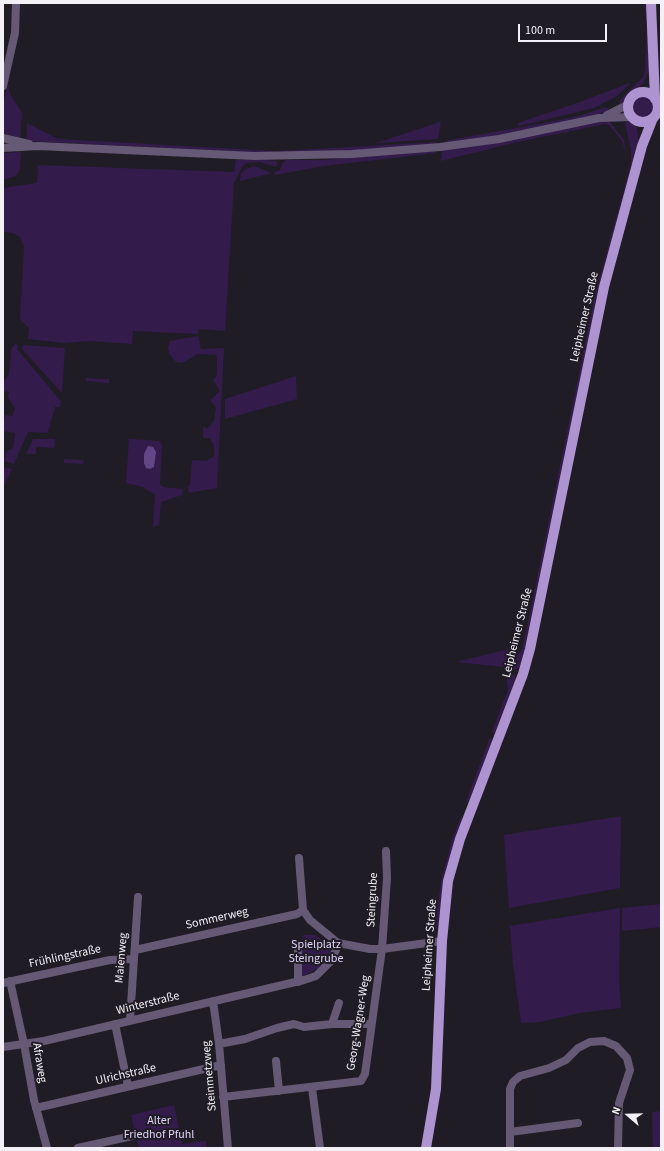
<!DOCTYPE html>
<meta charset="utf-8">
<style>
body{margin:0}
#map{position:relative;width:664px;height:1151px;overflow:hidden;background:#201c25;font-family:"Source Sans 3",sans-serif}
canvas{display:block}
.frame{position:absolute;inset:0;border:4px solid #f3f0f7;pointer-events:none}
.north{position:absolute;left:608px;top:1095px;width:40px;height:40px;-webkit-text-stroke:3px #201c25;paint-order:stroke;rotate:290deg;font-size:11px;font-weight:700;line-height:16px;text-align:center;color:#f3f0f7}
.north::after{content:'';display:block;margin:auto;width:14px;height:18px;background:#f3f0f7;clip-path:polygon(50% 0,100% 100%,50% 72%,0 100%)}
.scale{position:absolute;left:518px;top:24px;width:89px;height:18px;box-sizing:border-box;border:2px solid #f3f0f7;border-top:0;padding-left:5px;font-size:12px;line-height:14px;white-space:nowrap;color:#f3f0f7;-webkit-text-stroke:3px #201c25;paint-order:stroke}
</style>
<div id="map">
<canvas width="664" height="1151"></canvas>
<div class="frame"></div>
<div class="north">N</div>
<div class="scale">100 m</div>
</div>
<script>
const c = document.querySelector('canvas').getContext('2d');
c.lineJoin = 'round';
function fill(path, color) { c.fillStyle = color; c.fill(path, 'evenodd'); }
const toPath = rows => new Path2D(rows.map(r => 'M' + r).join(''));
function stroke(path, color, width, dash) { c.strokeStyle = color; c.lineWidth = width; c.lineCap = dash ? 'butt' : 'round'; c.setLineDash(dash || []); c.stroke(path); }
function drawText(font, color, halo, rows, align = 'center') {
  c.font = font + ' "Source Sans 3",sans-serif'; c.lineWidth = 4; c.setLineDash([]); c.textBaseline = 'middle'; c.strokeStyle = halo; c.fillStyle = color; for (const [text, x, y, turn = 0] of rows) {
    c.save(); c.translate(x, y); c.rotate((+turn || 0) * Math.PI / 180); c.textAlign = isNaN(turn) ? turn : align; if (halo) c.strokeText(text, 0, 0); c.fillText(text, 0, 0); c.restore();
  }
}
fill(toPath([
 [644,3,648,3,650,62,649,71,643,84,628,96,620,106,620,100,643,77,645,70,647,24],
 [8,83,10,94,22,113,20,140,11,138,3,132,3,106],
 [629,83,630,84,617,96,594,108,519,126,518,123,580,102],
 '633 107a11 11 0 1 1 22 0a11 11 0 1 1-22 0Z',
 [605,107,609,110,607,112,545,126,486,137,449,142,444,141,544,123,579,116],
 [606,120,609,121,624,140,626,153,622,141,610,126,605,124,513,143,441,161,442,151,445,150],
 [441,121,438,139,376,143,440,122],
 [627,121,634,124,637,128,639,141,597,296,533,619,520,667,516,670,513,669,512,664,522,649,529,618,595,295,631,164,631,150,625,123],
 [27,123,58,139,274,151,272,153,26,141],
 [436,142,430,145,352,151,282,153,281,151],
 [431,151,437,153,324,166,275,175,274,173,280,170,283,162,286,160,322,160],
 [21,152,20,169,16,176,3,180,3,153],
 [236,160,266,160,276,161,278,163,276,167,260,162,246,163,242,167,234,183,225,331,199,329,198,334,133,331,132,344,90,341,65,343,28,339,29,328,20,319,24,247,20,237,13,233,3,232,3,188,37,183,38,165,234,172],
 [254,166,272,173,240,181,241,174,246,169],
 [198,336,201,349,224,348,217,488,189,493,188,487,190,486,192,460,206,461,214,456,214,445,210,438,203,438,203,427,208,428,214,421,216,408,210,400,220,391,213,380,217,375,217,355,198,354,182,363,176,362,169,354,168,347,170,341],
 [15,344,18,345,17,349,61,401,60,407,55,407,48,433,28,432,14,464,4,461,7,451,13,448,15,433,3,431,5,415,13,416,15,408,8,398,9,392,3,391,3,389,4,381,9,374,11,349],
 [23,345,65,348,62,393,22,349],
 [296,376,297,399,225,419,225,399],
 [86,378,109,379,109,383,86,381],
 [33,439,55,439,54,448,36,447,36,454,26,454],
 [129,439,160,441,162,446,160,484,163,487,183,489,182,495,161,502,159,525,153,527,155,495,143,487,126,483],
 [64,459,84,460,83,464,64,463],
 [3,467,12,469,3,488],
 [518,647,505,667,456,662],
 [511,673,515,676,516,681,494,735,492,731,508,690,507,680],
 [490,737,493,741,471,796,465,804],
 [462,814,462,822,445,878,437,928,433,935,442,877,452,840],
 [621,816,620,888,509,908,504,835],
 [661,904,661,927,622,931,622,908],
 [620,908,619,979,621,1008,579,1013,540,1022,521,1023,513,964,510,926],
 [303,935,315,935,332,946,328,959,322,966,301,977,301,950,303,947],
 [174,1105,182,1144,206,1141,207,1148,139,1148,131,1115],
 [661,1111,661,1148,653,1148,652,1112]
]), '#331b4c');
fill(toPath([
 [148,446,153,447,156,452,154,467,150,469,146,468,144,463,144,454]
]), '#634685');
stroke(toPath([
 [3,86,15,33,16,3],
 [607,115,629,104],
 [3,138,29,144],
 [3,148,38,146,254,156,352,154,440,147,499,139,599,118,632,117],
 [299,858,303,910,310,920,338,943,370,949,382,949,442,941],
 [298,945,298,982],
 [135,950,297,914,303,910],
 [10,981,24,1044,34,1100,47,1148],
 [3,983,110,960,132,959],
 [213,1001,219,1044,228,1148],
 [130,1020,138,897],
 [115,1024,128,1086],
 [332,1024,339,1003],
 [219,1044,245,1039,277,1028,294,1024,304,1027,332,1024,371,1024],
 [3,1047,44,1041,304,980,316,976,330,962,336,950,338,943],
 [276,1061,279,1091],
 [312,1088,320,1148],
 [223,1097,361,1081,365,1074,382,949,387,878,386,851],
 [36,1108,221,1065],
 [510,1132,578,1123],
 [78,1148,132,1136],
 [510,1148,510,1089,513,1082,520,1076,549,1068,566,1060,578,1048,590,1042,604,1041,616,1046,627,1058,630,1070,619,1103,618,1148]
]), '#655975', 8);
stroke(toPath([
 [651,3,655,99],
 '628 107a15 15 0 1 1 30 0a15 15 0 1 1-30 0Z',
 [426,1148,436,1089,442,941,448,881,460,839,523,674,530,649,604,287,642,146,653,118]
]), '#ad93cf', 10);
drawText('12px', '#f3f0f7', '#201c25', [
 ["Leipheimer Straße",585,317,-77],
 ["Leipheimer Straße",518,633,-76],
 ["Steingrube",373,900,-87],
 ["Sommerweg",217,919,-13],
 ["Leipheimer Straße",430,945,-86],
 ["Frühlingstraße",65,957,-12],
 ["Maienweg",122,958,-85],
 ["Winterstraße",148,1004,-14],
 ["Georg-Wagner-Weg",359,1023,-81],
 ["Afraweg",39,1063,80],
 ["Ulrichstraße",126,1075,-13],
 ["Steinmetzweg",210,1076,-95]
]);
drawText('12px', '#e0d1f7', '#201c25', [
 ["Spielplatz",316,945],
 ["Steingrube",316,959],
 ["Alter",159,1121],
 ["Friedhof Pfuhl",159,1135]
]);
</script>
